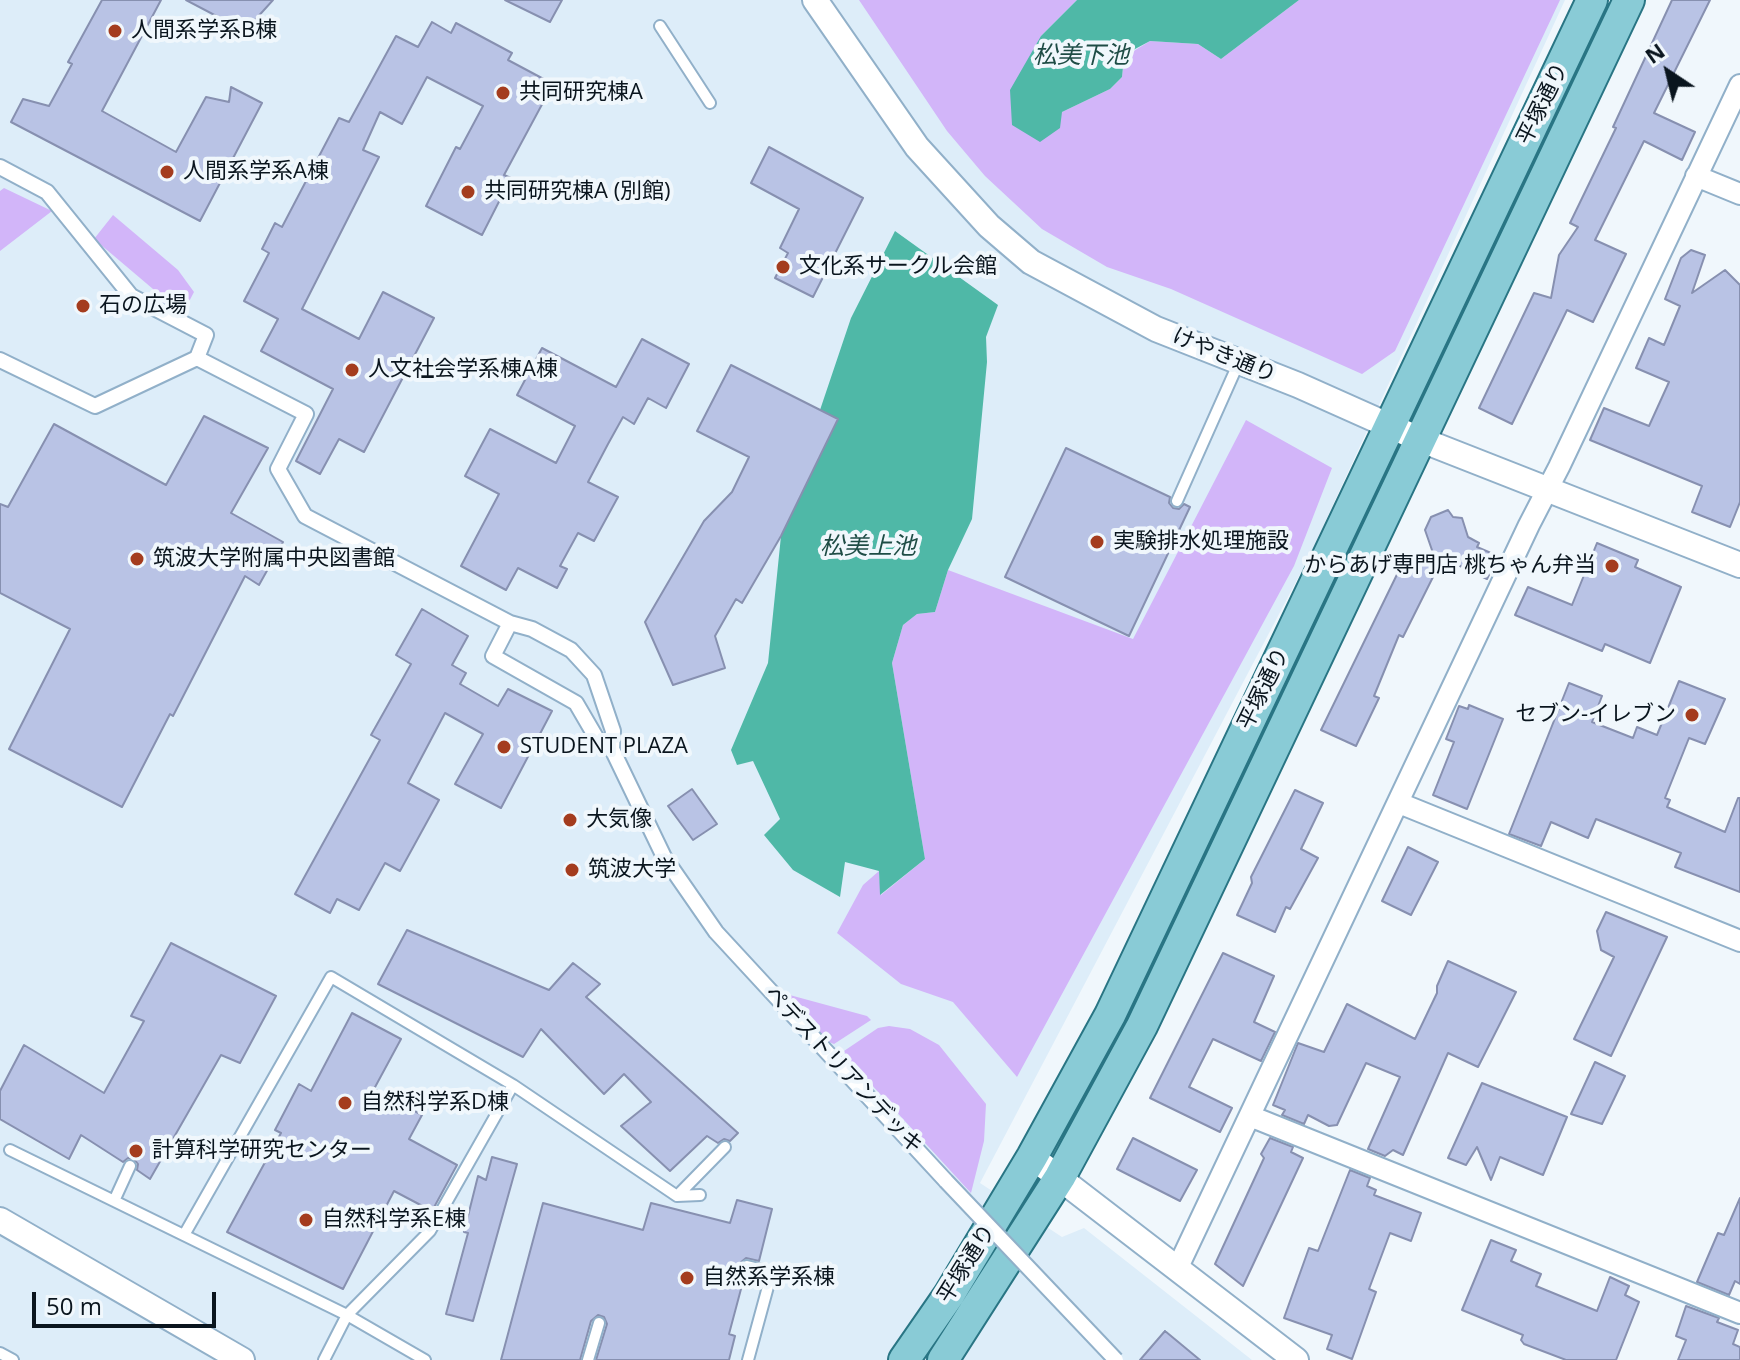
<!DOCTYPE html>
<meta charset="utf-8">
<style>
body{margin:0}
#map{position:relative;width:1740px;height:1360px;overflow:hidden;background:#f0f7fc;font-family:"Open Sans",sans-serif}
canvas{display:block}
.north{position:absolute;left:1628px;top:32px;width:80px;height:80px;-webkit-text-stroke:6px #f0f7fc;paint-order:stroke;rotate:325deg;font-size:22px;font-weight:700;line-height:32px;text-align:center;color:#0a151e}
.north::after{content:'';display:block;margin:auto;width:28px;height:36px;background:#0a151e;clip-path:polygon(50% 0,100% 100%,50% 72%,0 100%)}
.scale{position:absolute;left:32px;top:1292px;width:184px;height:36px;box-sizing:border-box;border:4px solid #0a151e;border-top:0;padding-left:10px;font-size:24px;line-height:28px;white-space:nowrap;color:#0a151e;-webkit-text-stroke:6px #f0f7fc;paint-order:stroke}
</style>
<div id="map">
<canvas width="1740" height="1360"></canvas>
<div class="north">N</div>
<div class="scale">50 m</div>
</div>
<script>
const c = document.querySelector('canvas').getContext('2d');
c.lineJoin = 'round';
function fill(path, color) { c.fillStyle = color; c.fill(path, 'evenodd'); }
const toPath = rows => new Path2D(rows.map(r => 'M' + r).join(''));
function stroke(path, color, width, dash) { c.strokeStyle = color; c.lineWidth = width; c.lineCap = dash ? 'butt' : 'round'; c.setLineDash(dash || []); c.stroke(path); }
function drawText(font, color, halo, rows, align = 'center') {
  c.font = font + ' "Open Sans","Noto Sans JP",sans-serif'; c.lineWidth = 8; c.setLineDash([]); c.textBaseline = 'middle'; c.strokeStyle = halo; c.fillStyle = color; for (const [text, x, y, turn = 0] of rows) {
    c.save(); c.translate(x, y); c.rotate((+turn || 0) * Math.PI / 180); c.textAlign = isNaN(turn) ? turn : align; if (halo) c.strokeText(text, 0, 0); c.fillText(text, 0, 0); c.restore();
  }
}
fill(toPath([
 [0,0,1565,0,1309,557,980,1183,1062,1237,1084,1228,1252,1360,0,1360]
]), '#ddedf9');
fill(toPath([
 [859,0,1077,0,1041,36,1062,112,1110,89,1122,77,1124,57,1150,41,1198,44,1221,59,1299,0,1560,0,1395,351,1362,374,1171,289,1107,267,1042,229,985,176,947,131],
 [4,188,52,211,0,251,0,191],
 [113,215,178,270,194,292,182,315,149,297,153,289,94,239],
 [1246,420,1332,468,1294,566,1017,1077,953,1002,901,984,837,933,863,885,879,871,881,895,925,859,892,663,903,625,917,614,935,612,948,570,1133,639],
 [786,994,867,1016,871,1020,834,1044,829,1042,784,996],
 [889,1026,910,1029,939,1045,986,1104,984,1141,971,1193,847,1058,844,1051,878,1028]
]), '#d2b5f9');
fill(toPath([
 [1077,0,1299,0,1221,59,1198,44,1150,41,1135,49,1124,57,1122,77,1110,89,1062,112,1060,128,1040,142,1012,125,1010,90,1041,36],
 [895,231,998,305,986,337,987,362,972,519,948,570,935,612,917,614,903,625,892,663,925,859,880,895,879,871,845,862,840,897,793,870,764,835,780,819,753,761,737,765,731,750,768,663,781,536,838,419,820,410,851,318]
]), '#4fb8a7');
const building = toPath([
 [102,0,161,0,102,111,176,152,206,97,229,102,231,87,262,103,200,221,11,122,23,99,49,106,72,64,68,62,102,0],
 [186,0,273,0,245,31,186,0],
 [505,0,562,0,550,22,505,0],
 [1672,0,1710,0,1654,113,1695,132,1682,160,1644,141,1595,240,1626,254,1593,322,1567,310,1512,424,1479,408,1534,293,1551,298,1559,255,1578,227,1570,223,1616,128,1613,127,1672,0],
 [432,22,451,33,456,23,512,53,508,60,553,84,504,175,511,178,482,235,426,206,456,147,460,149,483,106,427,77,402,124,380,112,363,150,379,157,302,309,359,339,383,292,434,318,364,452,339,439,320,474,296,461,333,389,261,351,278,319,244,301,269,253,262,249,275,223,282,227,339,118,349,122,396,36,418,47,432,22],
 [769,147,863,198,813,297,775,278,788,253,780,248,799,209,751,183,769,147],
 [1691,250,1705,255,1692,293,1725,270,1740,285,1740,502,1730,527,1692,512,1702,486,1590,440,1604,408,1649,426,1669,382,1636,368,1649,338,1664,345,1680,306,1665,299,1681,258,1691,250],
 [642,339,689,364,666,408,648,398,634,424,623,417,608,444,588,482,618,497,594,541,578,533,560,566,567,569,557,588,518,568,506,590,461,566,499,494,465,476,490,429,556,463,575,426,517,395,542,348,616,387,642,339],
 [731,365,838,419,781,536,742,603,736,599,715,636,725,668,673,685,645,622,704,521,732,492,749,457,697,431,731,365],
 [204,416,268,448,231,513,283,542,259,585,245,576,173,716,170,714,122,807,9,749,70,629,0,593,0,504,8,507,54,424,166,485,204,416],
 [1066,448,1170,497,1169,503,1173,508,1179,509,1184,504,1190,507,1129,636,1005,577,1066,448],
 [1448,510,1453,517,1462,518,1468,537,1479,543,1477,547,1498,556,1487,579,1433,553,1425,530,1431,517,1448,510],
 [1597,543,1638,560,1635,567,1681,587,1650,663,1605,644,1602,651,1515,615,1528,587,1572,605,1597,543],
 [1407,554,1437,569,1403,637,1399,635,1374,696,1379,698,1356,746,1321,730,1407,554],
 [422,609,468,636,452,665,466,673,460,684,498,706,508,689,552,711,501,808,455,784,483,734,445,713,408,783,439,800,400,871,385,863,359,910,337,899,330,913,295,894,380,740,371,735,411,664,396,655,422,609],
 [1679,681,1725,699,1705,744,1689,738,1665,798,1670,800,1667,807,1725,832,1738,798,1740,798,1740,892,1675,867,1681,853,1596,819,1588,838,1551,822,1541,846,1509,834,1569,683,1602,696,1592,722,1633,738,1637,727,1657,735,1679,681],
 [1469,705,1503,719,1467,809,1433,795,1454,742,1446,739,1459,706,1468,709,1469,705],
 [692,789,717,824,693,840,668,806,692,789],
 [1295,790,1323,803,1301,849,1318,858,1290,909,1286,907,1275,932,1237,915,1252,883,1251,877,1295,790],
 [1408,847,1438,862,1411,915,1382,901,1408,847],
 [1606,912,1667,937,1611,1056,1574,1039,1614,957,1601,950,1597,931,1606,912],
 [407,930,549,990,573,963,600,984,586,997,738,1133,730,1141,724,1139,718,1143,707,1136,670,1171,621,1126,651,1102,624,1074,604,1094,541,1029,523,1057,378,984,407,930],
 [171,943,276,996,240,1063,221,1055,150,1179,137,1170,138,1164,134,1159,128,1158,123,1162,81,1135,69,1159,0,1119,0,1091,24,1045,104,1093,144,1021,131,1016,171,943],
 [1223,953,1274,976,1254,1022,1275,1032,1261,1061,1213,1039,1189,1087,1232,1108,1220,1132,1150,1098,1223,953],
 [1448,961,1516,992,1478,1067,1448,1053,1403,1155,1393,1150,1385,1156,1368,1149,1400,1077,1366,1063,1337,1125,1329,1126,1308,1115,1304,1124,1282,1115,1285,1110,1273,1105,1298,1043,1324,1052,1347,1004,1415,1039,1437,993,1437,986,1448,961],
 [352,1013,401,1039,374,1089,422,1115,409,1139,457,1165,432,1211,394,1191,343,1289,227,1232,281,1133,275,1130,299,1084,311,1091,352,1013],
 [1595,1062,1625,1076,1602,1124,1571,1114,1595,1062],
 [1482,1083,1567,1117,1543,1175,1500,1157,1491,1180,1477,1147,1466,1165,1448,1158,1482,1083],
 [1133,1138,1197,1170,1180,1201,1117,1169,1133,1138],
 [1270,1138,1293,1147,1291,1152,1303,1158,1243,1286,1215,1264,1264,1158,1261,1154,1270,1138],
 [492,1157,517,1164,473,1321,446,1314,468,1233,464,1232,478,1176,486,1180,492,1157],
 [1350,1170,1370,1178,1367,1186,1376,1190,1374,1195,1421,1213,1411,1241,1390,1233,1369,1289,1376,1292,1352,1359,1327,1349,1332,1335,1284,1318,1309,1248,1318,1251,1350,1170],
 [1740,1198,1740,1284,1735,1281,1729,1295,1697,1282,1718,1233,1724,1235,1740,1198],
 [737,1200,772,1209,759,1261,746,1258,740,1263,740,1269,745,1274,729,1334,735,1336,729,1360,596,1360,607,1324,604,1317,598,1315,591,1321,580,1360,501,1360,543,1203,643,1230,651,1203,730,1223,737,1200],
 [1491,1240,1516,1250,1511,1261,1541,1274,1536,1286,1597,1311,1610,1277,1629,1286,1625,1295,1639,1302,1616,1360,1566,1360,1524,1344,1521,1340,1523,1335,1462,1310,1491,1240],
 [1686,1306,1719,1318,1717,1322,1738,1330,1733,1344,1740,1347,1740,1360,1678,1360,1686,1340,1676,1336,1686,1306],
 [1165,1331,1200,1360,1140,1360,1165,1331]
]);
fill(building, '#b9c3e5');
stroke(building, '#8790b0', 2);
const service = toPath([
 [660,26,710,103],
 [1177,501,1239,362],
 [10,1150,347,1315,430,1231,513,1085],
 [677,1196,725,1147],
 [114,1201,130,1166],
 [184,1235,331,977,513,1085,677,1196,700,1195],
 [747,1266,772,1272,748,1360],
 [0,1353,13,1360],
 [324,1360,347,1315,425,1360],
 [588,1360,599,1323]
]);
const pedestrian = toPath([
 [0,167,47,192,131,296,206,335,197,358,306,414,278,469,305,516,510,623,493,656,576,703,597,739,612,749,664,857,716,932,946,1181],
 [0,360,95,406,197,358],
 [510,623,532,629,571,650,594,675,613,731,612,749]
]);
const minor = toPath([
 [1696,176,1740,194],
 [1399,803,1740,941],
 [1250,1116,1740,1313],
 [1178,1267,1529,525,1559,467,1740,85]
]);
const tertiary = toPath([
 [815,0,917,147,989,226,1031,262,1156,329,1298,385,1419,439,1740,565],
 [1032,1157,1296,1360],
 [0,1220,242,1360]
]);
const primary = toPath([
 [904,1360,949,1295,1032,1157,1110,1015,1592,0],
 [943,1360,1060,1177,1142,1026,1629,0]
]);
stroke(service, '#91b0c9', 14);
stroke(pedestrian, '#91b0c9', 18);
stroke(minor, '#91b0c9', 24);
stroke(tertiary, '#91b0c9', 28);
stroke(primary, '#297584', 34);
stroke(service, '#fff', 10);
stroke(pedestrian, '#fff', 14);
stroke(minor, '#fff', 20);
stroke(tertiary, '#fff', 24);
stroke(primary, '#89cbd6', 30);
const pedestrianBridge = toPath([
 [946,1181,1116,1360]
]);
stroke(pedestrianBridge, '#91b0c9', 18, []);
stroke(pedestrianBridge, '#fff', 14);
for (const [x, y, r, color] of [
 [115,31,8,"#a43c1e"],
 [503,93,8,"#a43c1e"],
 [167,172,8,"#a43c1e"],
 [468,192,8,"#a43c1e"],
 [783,267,8,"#a43c1e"],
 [83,306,8,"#a43c1e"],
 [352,370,8,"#a43c1e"],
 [1097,542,8,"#a43c1e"],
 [137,559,8,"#a43c1e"],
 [1612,566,8,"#a43c1e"],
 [1692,715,8,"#a43c1e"],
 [504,747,8,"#a43c1e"],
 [570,820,8,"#a43c1e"],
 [572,870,8,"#a43c1e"],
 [345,1103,8,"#a43c1e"],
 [136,1151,8,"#a43c1e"],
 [306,1220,8,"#a43c1e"],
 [687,1278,8,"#a43c1e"]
]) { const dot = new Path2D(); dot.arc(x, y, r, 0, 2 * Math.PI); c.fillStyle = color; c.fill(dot); stroke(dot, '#f0f7fc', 3); }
drawText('22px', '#0a151e', '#f0f7fc', [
 ["人間系学系B棟",131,31],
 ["共同研究棟A",519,93],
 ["人間系学系A棟",183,172],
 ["共同研究棟A (別館)",484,192],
 ["文化系サークル会館",799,267],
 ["石の広場",99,306],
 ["人文社会学系棟A棟",368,370],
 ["実験排水処理施設",1113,542],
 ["筑波大学附属中央図書館",153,559],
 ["からあげ専門店 桃ちゃん弁当",1596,566,"right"],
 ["セブン-イレブン",1676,715,"right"],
 ["STUDENT PLAZA",520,747],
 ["大気像",586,820],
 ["筑波大学",588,870],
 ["自然科学系D棟",361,1103],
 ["計算科学研究センター",152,1151],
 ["自然科学系E棟",322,1220],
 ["自然系学系棟",703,1278]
], 'left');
drawText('22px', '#0a151e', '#f0f7fc', [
 ["平塚通り",1543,104,-64],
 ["けやき通り",1224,356,22],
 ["平塚通り",1264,689,-64],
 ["ペデストリアンデッキ",843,1070,47],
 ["平塚通り",967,1264,-58]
]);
drawText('italic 24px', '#1e4c45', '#f0f7fc', [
 ["松美下池",1081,56],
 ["松美上池",868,547]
]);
</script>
